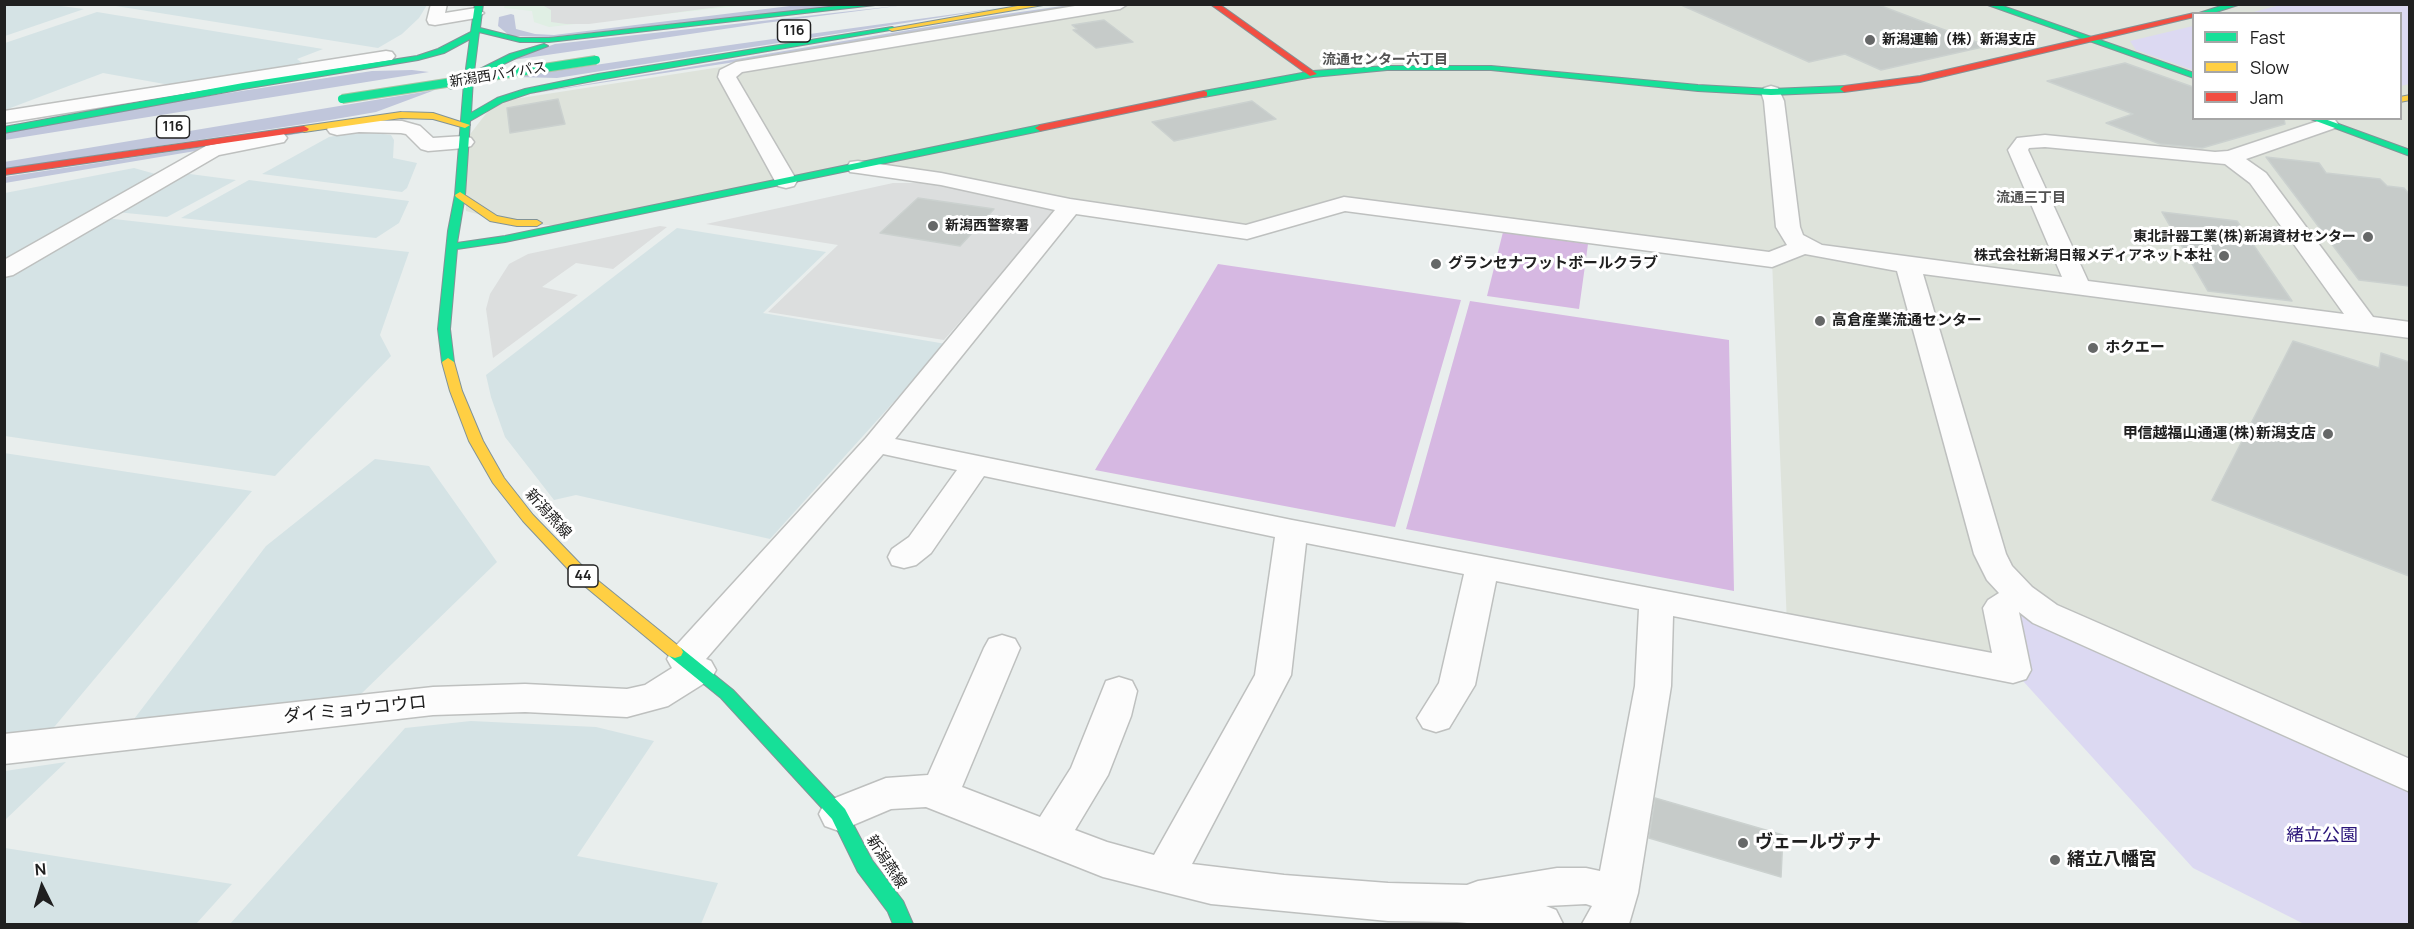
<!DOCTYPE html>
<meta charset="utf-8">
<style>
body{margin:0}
#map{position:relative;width:2414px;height:929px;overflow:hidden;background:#e9eeed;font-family:Manrope,sans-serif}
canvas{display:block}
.frame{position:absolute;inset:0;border:6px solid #202020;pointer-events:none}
.legend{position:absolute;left:2192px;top:12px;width:210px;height:108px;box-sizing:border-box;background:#fff;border:2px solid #a6a6a6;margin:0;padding:8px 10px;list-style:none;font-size:18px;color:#202020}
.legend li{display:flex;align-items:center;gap:12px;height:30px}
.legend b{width:30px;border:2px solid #a6a6a6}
.north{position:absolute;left:12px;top:857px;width:60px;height:60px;-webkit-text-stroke:4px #fff;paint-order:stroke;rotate:355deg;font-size:16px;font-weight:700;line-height:24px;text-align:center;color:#202020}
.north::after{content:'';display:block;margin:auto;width:21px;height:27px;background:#202020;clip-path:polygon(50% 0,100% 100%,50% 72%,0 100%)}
</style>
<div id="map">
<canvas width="2414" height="929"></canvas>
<div class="frame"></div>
<ul class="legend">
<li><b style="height:8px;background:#16e098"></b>Fast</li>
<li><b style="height:8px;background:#ffcf43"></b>Slow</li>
<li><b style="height:8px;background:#f24e42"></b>Jam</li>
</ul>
<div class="north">N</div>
</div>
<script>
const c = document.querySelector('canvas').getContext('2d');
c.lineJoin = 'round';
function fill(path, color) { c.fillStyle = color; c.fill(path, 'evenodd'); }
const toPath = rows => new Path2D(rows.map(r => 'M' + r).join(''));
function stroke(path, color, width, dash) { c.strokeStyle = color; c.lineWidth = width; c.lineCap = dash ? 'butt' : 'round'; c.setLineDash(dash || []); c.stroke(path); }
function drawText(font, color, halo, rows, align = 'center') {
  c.font = font + ' Manrope,"Noto Sans JP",sans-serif'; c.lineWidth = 6; c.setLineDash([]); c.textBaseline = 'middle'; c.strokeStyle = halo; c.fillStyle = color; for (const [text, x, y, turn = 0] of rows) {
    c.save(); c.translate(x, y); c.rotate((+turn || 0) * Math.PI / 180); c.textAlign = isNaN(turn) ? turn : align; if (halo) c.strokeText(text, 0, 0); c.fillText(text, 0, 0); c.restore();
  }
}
fill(toPath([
 [505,4,747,5,549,27,534,22,532,11,504,8]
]), '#e0efe4');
fill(toPath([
 [1120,5,2409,5,2409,776,2013,670,1787,625,1772,260,1344,204,1247,232,858,167,573,225,519,225,466,211,464,142,495,102],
 [2194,14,2400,14,2400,118,2194,118]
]), '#dee3db');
fill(toPath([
 [121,4,427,4,427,5,419,18,402,34,378,48,116,6],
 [4,5,53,5,84,9,5,36],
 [97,12,323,49,297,59,305,65,170,85,103,73,5,110,5,43],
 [362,131,391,135,394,140,393,158,417,163,407,188,402,192,262,174,329,137],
 [134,168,159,175,5,260,5,193],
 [182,173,236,180,167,217,116,212],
 [249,180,409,201,399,223,376,238,181,218],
 [105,218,409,252,380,335,391,356,275,476,5,436,5,276],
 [677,228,826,252,763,313,946,344,770,539,576,495,554,500,505,437,491,397,486,375],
 [4,453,252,491,50,732,4,737],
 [375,459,429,466,497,562,360,695,131,723,266,546],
 [471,721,596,727,654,741,577,856,718,883,701,924,230,924,405,728],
 [66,762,5,820,5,771],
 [4,848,5,848,232,884,196,924,5,924]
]), '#d5e3e5');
fill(toPath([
 [798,5,849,5,550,37,510,36,498,26,499,17,511,14,514,15,516,29,535,34,554,35],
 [905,5,765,23,506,61,555,44],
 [1069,5,1101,5,523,95,992,16],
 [1006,7,557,78,514,77,737,44],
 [412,70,429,72,5,140,5,133,150,105,372,71],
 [435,90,376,112,324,121,5,169,4,162],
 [356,124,5,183,4,177]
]), '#c0c6db');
fill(toPath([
 [2284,4,2409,5,2409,84,2401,86,2400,14,2246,14],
 [2193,26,2193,70,2136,50,2130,41],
 [2020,595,2409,779,2409,924,2304,924,2193,868,2013,670]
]), '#dcd9f2');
fill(toPath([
 [1503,232,1588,244,1579,309,1487,296],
 [1218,264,1461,300,1395,527,1095,470],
 [1470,301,1729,340,1734,591,1406,529]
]), '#d6b8e2');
fill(toPath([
 [516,5,516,4,733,5,589,24,566,24,551,22,551,10,544,6],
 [893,183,930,183,988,193,1057,210,944,340,768,312,838,245,706,224],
 [660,226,667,227,613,269,576,263,542,287,578,295,493,358,486,309,490,294,509,264,528,254]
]), '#dcdede');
const building = toPath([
 [1679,4,1876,4,1987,46,1881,70,1845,54,1809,62,1679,4],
 [1104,20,1133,42,1096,48,1073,30,1077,29,1072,25,1104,20],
 [2125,63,2193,87,2193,118,2284,118,2285,124,2202,148,2160,144,2106,123,2133,114,2047,81,2125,63],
 [558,99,565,124,510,133,507,108,558,99],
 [1252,101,1276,119,1174,141,1152,122,1252,101],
 [2266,157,2319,163,2326,173,2380,179,2387,186,2404,188,2409,194,2409,286,2359,280,2266,157],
 [918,198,994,209,960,246,880,233,918,198],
 [2162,212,2237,221,2292,301,2208,291,2162,212],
 [2293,341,2379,368,2381,353,2409,362,2409,576,2212,500,2293,341],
 [1655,798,1783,835,1781,877,1649,838,1655,798]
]);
fill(building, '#c6cbc9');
stroke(building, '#cbd1cf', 1.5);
const street = toPath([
 [431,4,447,4,445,13,476,8,484,13,476,18,435,25,429,24,427,20,431,4],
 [1087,4,1128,4,1120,9,742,72,736,77,797,181,794,186,786,188,778,186,775,181,718,77,720,70,736,62,1087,4],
 [386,51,392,52,395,56,392,60,4,123,4,111,386,51],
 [1771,86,1778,88,1784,101,1800,227,1803,235,1822,245,2062,277,2008,150,2017,138,2045,135,2215,152,2228,151,2321,120,2335,120,2338,124,2335,128,2246,159,2266,173,2373,317,2410,322,2410,338,1923,274,2006,554,2012,566,2032,587,2057,605,2410,759,2410,792,2033,623,2019,612,2031,670,2026,679,2013,683,1673,616,1671,686,1638,893,1629,924,1582,924,1592,906,1586,904,1546,906,1556,910,1563,924,1477,924,1457,922,1388,921,1211,904,1103,877,926,807,891,809,839,831,825,826,819,814,825,802,886,778,928,775,984,648,989,639,1002,635,1015,639,1020,648,962,787,1040,817,1071,768,1106,681,1119,677,1132,681,1137,691,1131,716,1108,775,1075,830,1107,842,1154,855,1255,675,1275,537,984,476,931,553,916,565,904,568,892,565,888,557,892,549,909,537,957,470,883,454,706,659,711,661,716,670,711,679,668,706,627,717,525,712,433,715,4,764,4,734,433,687,525,684,627,689,645,685,672,668,667,659,672,650,866,438,1055,210,941,185,858,173,850,172,847,167,850,162,858,161,941,173,1070,199,1246,225,1344,197,1769,252,1787,245,1776,227,1764,101,1761,92,1764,88,1771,86],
 [2045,147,2225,164,2250,183,2344,314,2088,281,2028,150,2029,148,2045,147],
 [1345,211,1772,267,1805,254,1897,271,1974,554,1987,580,1999,593,1988,600,1983,608,1992,653,1292,520,895,439,1076,214,1247,239,1345,211],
 [1306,543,1464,574,1439,683,1417,718,1423,728,1436,732,1449,728,1475,685,1496,581,1639,609,1635,686,1600,871,1586,868,1557,868,1478,881,1467,885,1388,883,1284,875,1192,864,1291,675,1306,543],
 [359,120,402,121,420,126,433,138,464,136,471,138,474,142,471,146,464,148,428,151,421,149,406,134,401,133,359,132,337,135,330,133,327,129,330,125,359,120],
 [277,132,284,134,287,138,284,142,219,155,13,275,4,277,4,260,206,146,277,132]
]);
const fast = toPath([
 [475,4,483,4,480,28,520,38,549,38,856,4,884,4,549,42,520,42,479,32,474,72,510,54,544,44,548,46,516,58,473,79,471,113,497,98,525,89,598,74,892,27,896,29,598,80,530,93,503,102,470,121,465,195,457,243,505,236,1040,125,1045,128,1040,131,505,242,457,249,450,329,454,362,448,366,442,362,438,329,448,231,455,195,464,83,451,89,447,86,465,76,470,39,444,53,418,60,243,89,4,133,4,127,243,83,417,56,438,49,471,32,475,4],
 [1985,4,1997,4,2194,73,2194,78,1985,4],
 [2227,4,2241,4,2210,14,2196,14,2227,4],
 [1387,66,1491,66,1698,85,1771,89,1844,86,1848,89,1844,92,1771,95,1698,91,1491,70,1387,70,1313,77,1204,97,1200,94,1204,91,1313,71,1387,66],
 [2308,118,2322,118,2410,150,2410,156,2308,118],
 [675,646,681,648,733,690,845,809,872,860,903,901,913,924,893,924,888,912,858,872,832,819,721,698,669,656,667,652,669,648,675,646]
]);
const slow = toPath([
 [1029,4,1049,4,892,31,888,29,1029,4],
 [2410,95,2410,100,2400,102,2400,97,2410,95],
 [401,112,433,113,470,125,465,128,433,119,401,118,304,132,299,129,304,126,401,112],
 [460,192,497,216,517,220,537,220,542,223,537,226,517,226,490,221,456,197,455,195,460,192],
 [448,358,454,362,462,391,483,441,504,478,533,515,591,575,681,648,683,652,681,656,675,658,669,656,581,583,523,521,493,483,469,441,450,391,442,362,448,358]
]);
const jam = toPath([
 [1210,4,1219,4,1317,74,1310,76,1210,4],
 [2194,13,2197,14,2194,14,2194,17,1920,82,1844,92,1840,89,1844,86,1920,76,2194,13],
 [1204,91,1207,92,1207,96,1040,131,1035,128,1040,125,1204,91],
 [304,126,309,129,307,131,4,175,4,169,304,126]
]);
stroke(street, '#bec0bf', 3);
stroke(fast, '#829397', 2);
stroke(slow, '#829397', 2);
stroke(jam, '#829397', 2);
fill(street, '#fcfcfc');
fill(fast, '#16e098');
fill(slow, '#ffcf43');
fill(jam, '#f24e42');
const fastBridge = toPath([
 [342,99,596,60]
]);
stroke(fastBridge, '#a7c1a3', 10, []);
stroke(fastBridge, '#16e098', 8);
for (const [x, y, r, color] of [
 [1870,40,6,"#666868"],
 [933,226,6,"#666868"],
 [2368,237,6,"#666868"],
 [2224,256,6,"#666868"],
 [1436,264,6,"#666868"],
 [1820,321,6,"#666868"],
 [2093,348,6,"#666868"],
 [2328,434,6,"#666868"],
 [1743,843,6,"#666868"],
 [2055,860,6,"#666868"]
]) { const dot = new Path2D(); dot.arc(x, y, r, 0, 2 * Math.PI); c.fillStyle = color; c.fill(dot); stroke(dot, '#fff', 2); }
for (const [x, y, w] of [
 [794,31,33],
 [173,127,33],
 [583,576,30]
]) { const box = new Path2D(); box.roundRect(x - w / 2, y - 11, w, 22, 4.5); c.fillStyle = '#fff'; c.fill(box); stroke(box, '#202020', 1.5); }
drawText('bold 14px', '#202020', null, [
 ["116",794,31],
 ["116",173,127],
 ["44",583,576]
]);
drawText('bold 14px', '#202020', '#fff', [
 ["新潟運輸（株）新潟支店",1882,40],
 ["新潟西警察署",945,226],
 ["東北計器工業(株)新潟資材センター",2356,237,"right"],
 ["株式会社新潟日報メディアネット本社",2212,256,"right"]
], 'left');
drawText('bold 14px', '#535353', '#fff', [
 ["流通センター六丁目",1385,60],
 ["流通三丁目",2031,198]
]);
drawText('14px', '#202020', '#fff', [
 ["新潟西バイパス",498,75,-9]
]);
drawText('bold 15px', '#202020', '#fff', [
 ["グランセナフットボールクラブ",1448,264],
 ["高倉産業流通センター",1832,321],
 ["ホクエー",2105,348],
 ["甲信越福山通運(株)新潟支店",2316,434,"right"]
], 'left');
drawText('15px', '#202020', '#fff', [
 ["新潟燕線",548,514,48],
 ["新潟燕線",886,862,57]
]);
drawText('18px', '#202020', '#fff', [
 ["ダイミョウコウロ",355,710,-6]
]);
drawText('18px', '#2a1479', '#fff', [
 ["緒立公園",2322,836]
]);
drawText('bold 18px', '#202020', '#fff', [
 ["ヴェールヴァナ",1755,843],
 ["緒立八幡宮",2067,860]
], 'left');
</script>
